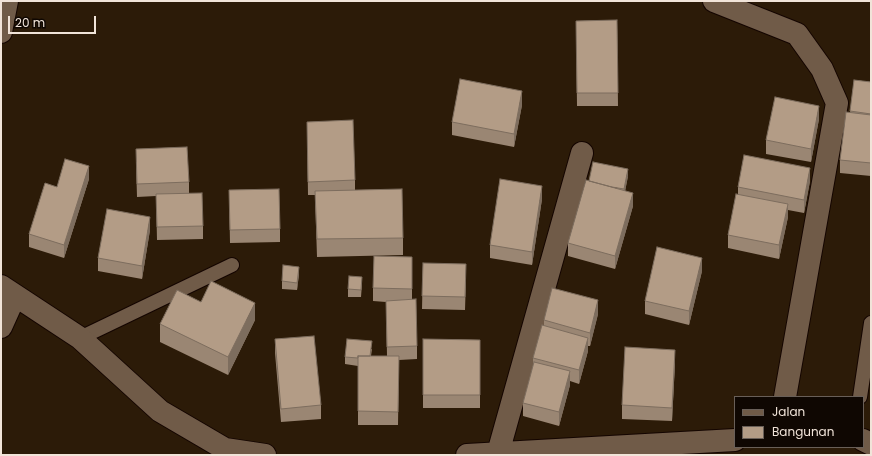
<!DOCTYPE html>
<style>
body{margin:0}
#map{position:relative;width:872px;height:456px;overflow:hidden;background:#2c1b08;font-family:Poppins,sans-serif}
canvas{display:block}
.frame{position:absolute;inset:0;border:2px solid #f1e4d9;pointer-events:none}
.legend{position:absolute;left:734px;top:396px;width:130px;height:52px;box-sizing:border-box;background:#0f0702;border:1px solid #695f58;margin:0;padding:5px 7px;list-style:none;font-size:12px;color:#f1e4d9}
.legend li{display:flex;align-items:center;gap:8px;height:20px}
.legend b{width:20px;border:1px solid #695f58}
.scale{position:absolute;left:8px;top:16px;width:88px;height:18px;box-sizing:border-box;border:2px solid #f1e4d9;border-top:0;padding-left:5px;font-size:12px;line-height:14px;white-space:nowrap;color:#f1e4d9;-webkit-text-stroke:3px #0f0702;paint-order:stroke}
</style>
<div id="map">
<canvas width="872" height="456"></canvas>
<div class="frame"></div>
<ul class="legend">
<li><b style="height:5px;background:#705b48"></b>Jalan</li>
<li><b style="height:11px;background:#b39c86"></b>Bangunan</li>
</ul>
<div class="scale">20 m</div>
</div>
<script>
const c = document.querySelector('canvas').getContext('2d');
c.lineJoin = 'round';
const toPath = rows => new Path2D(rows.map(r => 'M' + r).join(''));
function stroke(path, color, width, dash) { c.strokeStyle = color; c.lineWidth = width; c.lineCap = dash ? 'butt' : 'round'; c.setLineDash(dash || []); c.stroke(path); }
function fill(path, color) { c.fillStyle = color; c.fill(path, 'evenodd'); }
const service = toPath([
 [80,338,232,265],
 [860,397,871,323]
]);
const minor = toPath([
 [714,1,797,34,822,69,837,103,785,397],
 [1,32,7,1],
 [1,286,80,338,160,411,225,449,265,455],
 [1,327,15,296],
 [863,440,871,444],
 [498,453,582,153],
 [467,455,735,440]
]);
stroke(service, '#140500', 16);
stroke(minor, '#140500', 24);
stroke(service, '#705b48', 14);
stroke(minor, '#705b48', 22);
fill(toPath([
 [617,20,618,106,577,106,576,21],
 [854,80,871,82,871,176,840,173,840,160,850,113],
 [522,105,514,147,452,135,452,122],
 [819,119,811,162,766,154,766,140],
 [307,122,355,180,355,190,403,238,403,255,317,257,315,195,308,195],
 [136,162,189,182,189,193,203,226,203,239,157,240,156,196,137,197],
 [628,176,625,191,633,206,615,269,568,256,568,243],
 [89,179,64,258,29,247,29,234,57,187],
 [810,181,804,213,788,210,788,217,779,259,728,248,728,235,738,194,738,187],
 [229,190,280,229,280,242,230,243],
 [542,199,532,265,490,258,490,245],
 [150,230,142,279,98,271,98,258],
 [423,263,466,278,465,310,422,309],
 [412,271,412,299,417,346,417,359,399,360,398,425,358,425,358,366,345,364,345,357,372,349,371,356,387,356,386,302,373,301,373,288],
 [702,271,689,325,645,314,645,301],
 [299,274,297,290,282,289,282,281],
 [362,284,361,297,348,297,348,289],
 [598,314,590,346,588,346,588,351,579,384,570,381,570,385,559,426,523,416,523,403,533,367,533,358,544,326,544,320],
 [255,320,228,375,160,342,160,324],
 [275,339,321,405,321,419,281,422,275,353],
 [423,339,480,340,480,408,423,408],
 [675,363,672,421,622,419,622,405]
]), '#9a8673');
fill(toPath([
 [522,91,522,105,514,147,514,134],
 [819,106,819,119,811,162,811,149],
 [89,166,89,179,64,258,64,245],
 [810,168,810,181,804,213,804,200],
 [628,169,628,176,624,197,624,189],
 [542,186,542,199,532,265,532,252],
 [633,193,633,206,615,269,615,256],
 [788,204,788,217,779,259,779,245],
 [150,217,150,230,142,279,142,266],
 [702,258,702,271,689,325,689,311],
 [299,267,299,274,297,290,297,283],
 [598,300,598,314,590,346,590,333],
 [255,303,255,320,228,375,228,357],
 [588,338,588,351,579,384,579,370],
 [675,350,675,363,672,421,672,408],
 [570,371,570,385,559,426,559,412]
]), '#7d6d5e');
const building = toPath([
 [617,20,618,93,577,93,576,21,617,20],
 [460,79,522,91,514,134,452,122,460,79],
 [854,80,871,82,871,114,850,111,854,80],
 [775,97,819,106,811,149,766,140,775,97],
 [846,112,871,115,871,163,840,160,846,112],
 [353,120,355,180,308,182,307,122,353,120],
 [187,147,189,182,137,184,136,149,187,147],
 [744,155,810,168,804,200,738,187,744,155],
 [65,159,89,166,64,245,29,234,45,183,57,187,65,159],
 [593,162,628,169,624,189,612,187,589,181,593,162],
 [500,179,542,186,532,252,490,245,500,179],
 [586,180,633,193,615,256,568,243,586,180],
 [279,189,280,229,230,230,229,190,279,189],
 [402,189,403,238,317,239,315,191,402,189],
 [202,193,203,226,157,227,156,194,202,193],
 [736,194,788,204,779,245,728,235,736,194],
 [107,209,150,217,142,266,98,258,107,209],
 [657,247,702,258,689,311,645,301,657,247],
 [374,256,412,257,412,289,373,288,374,256],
 [423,263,466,264,465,297,422,296,423,263],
 [283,265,299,267,297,283,282,281,283,265],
 [349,276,362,277,361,290,348,289,349,276],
 [211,281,255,303,228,357,160,324,177,290,201,302,211,281],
 [552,288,598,300,590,333,544,320,552,288],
 [416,299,417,346,387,347,386,301,416,299],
 [542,325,588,338,579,370,533,358,542,325],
 [314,336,321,405,281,409,275,339,314,336],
 [347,339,372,341,370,356,358,356,358,358,345,357,347,339],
 [423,339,480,340,480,395,423,395,423,339],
 [625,347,675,350,672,408,622,405,625,347],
 [358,356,399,356,398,412,358,411,358,356],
 [534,362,570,371,559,412,523,403,534,362]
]);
fill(building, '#b39c86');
stroke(building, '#7d6d5e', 1);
</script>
